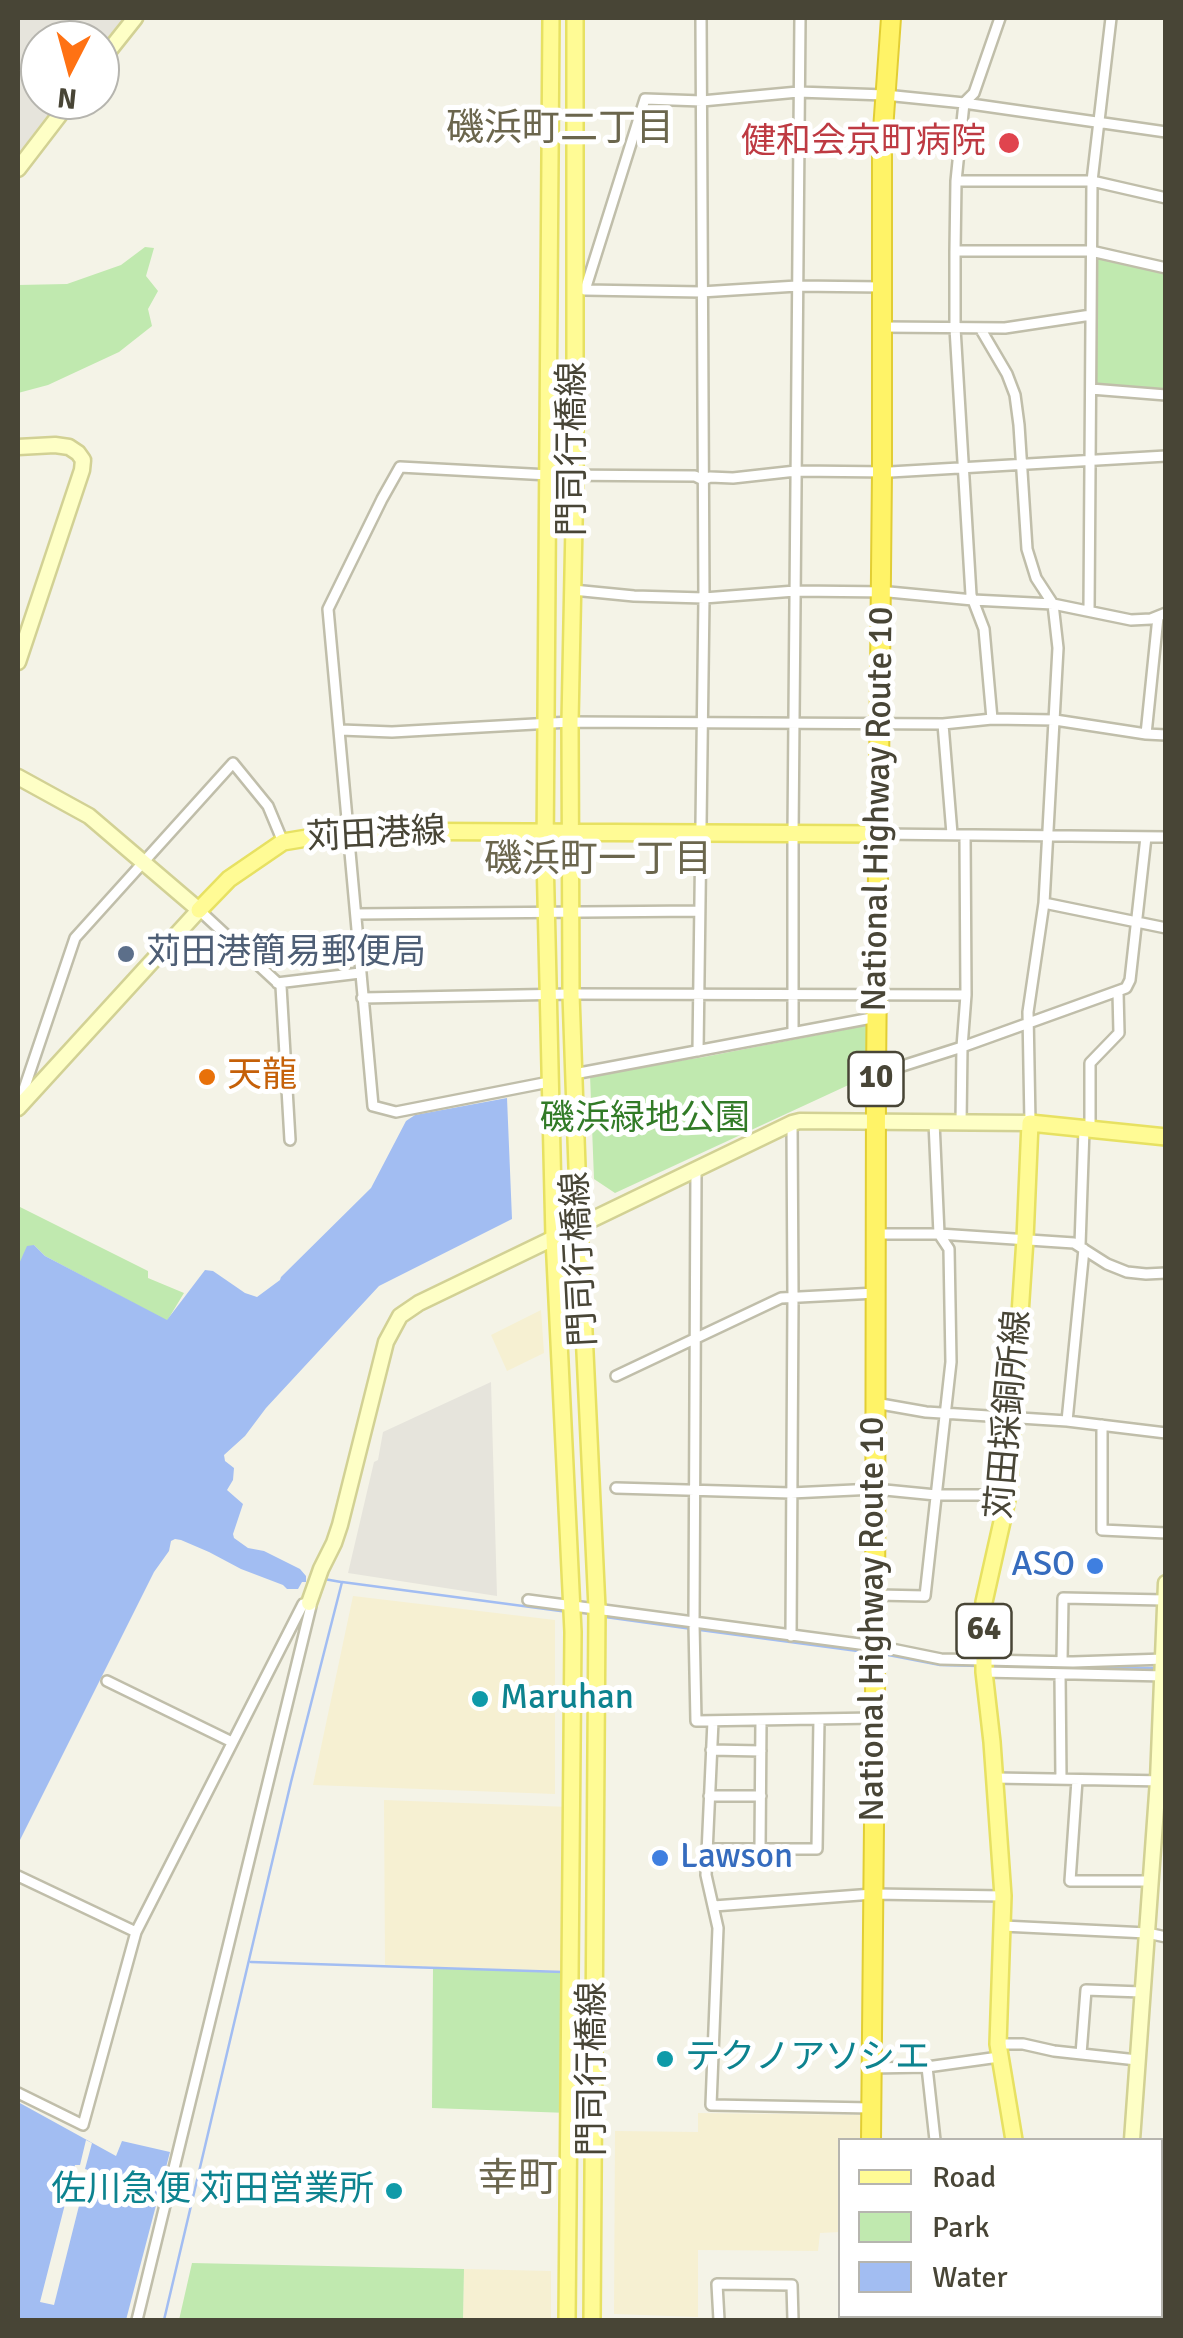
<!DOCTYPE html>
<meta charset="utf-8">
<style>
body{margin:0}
#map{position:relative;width:1183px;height:2338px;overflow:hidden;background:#f4f3e7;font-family:Signika,sans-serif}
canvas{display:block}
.frame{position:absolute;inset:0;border:20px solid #484536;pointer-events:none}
.legend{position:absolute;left:838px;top:2138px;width:325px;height:180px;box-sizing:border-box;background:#fff;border:2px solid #b6b5af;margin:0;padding:12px 18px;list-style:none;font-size:30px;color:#484536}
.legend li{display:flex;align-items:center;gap:20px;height:50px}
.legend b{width:50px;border:2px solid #b6b5af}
.north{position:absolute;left:20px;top:20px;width:100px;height:100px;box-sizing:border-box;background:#fff;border:2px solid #b6b5af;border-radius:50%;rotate:186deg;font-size:28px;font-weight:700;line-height:40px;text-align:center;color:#484536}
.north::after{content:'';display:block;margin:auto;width:35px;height:45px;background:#ff7213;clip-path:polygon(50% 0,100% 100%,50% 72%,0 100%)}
</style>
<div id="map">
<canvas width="1183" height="2338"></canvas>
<div class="frame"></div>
<ul class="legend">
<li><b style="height:12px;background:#fffb95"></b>Road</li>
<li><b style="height:28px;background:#c0e9af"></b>Park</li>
<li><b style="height:28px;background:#a2bdf2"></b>Water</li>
</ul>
<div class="north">N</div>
</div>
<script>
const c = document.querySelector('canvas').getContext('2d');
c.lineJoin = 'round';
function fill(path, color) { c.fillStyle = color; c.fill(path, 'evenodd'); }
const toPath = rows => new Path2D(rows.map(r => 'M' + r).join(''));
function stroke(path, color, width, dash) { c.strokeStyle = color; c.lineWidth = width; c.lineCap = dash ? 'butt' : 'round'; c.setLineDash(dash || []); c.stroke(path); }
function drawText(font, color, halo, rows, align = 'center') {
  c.font = font + ' Signika,"Noto Sans JP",sans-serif'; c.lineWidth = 10; c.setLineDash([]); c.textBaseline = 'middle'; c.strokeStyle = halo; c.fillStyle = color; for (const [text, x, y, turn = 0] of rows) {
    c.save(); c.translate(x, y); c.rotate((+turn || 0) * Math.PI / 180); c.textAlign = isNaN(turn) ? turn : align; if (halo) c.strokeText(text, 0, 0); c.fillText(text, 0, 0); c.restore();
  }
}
fill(toPath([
 [541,1310,544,1353,507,1371,491,1335],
 [353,1596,555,1620,555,1794,313,1785],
 [384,1800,570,1807,569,1972,385,1965],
 [698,2113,860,2115,860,2140,840,2140,840,2232,820,2233,818,2251,698,2250,698,2317,614,2314,615,2131,698,2132],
 [464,2269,551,2271,551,2320,463,2320]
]), '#f6f0d2');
fill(toPath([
 [18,18,123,18,100,47,100,40,40,40,40,100,59,100,18,154],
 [491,1382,497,1596,348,1573,374,1462,378,1460,383,1432]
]), '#e6e4dc');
fill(toPath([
 [145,247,154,248,146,276,158,291,148,309,152,326,119,352,48,385,18,393,18,285,67,284,121,265],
 [1098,259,1165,273,1165,391,1094,385],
 [869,1025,868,1076,615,1193,594,1179,590,1075,704,1057],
 [18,1206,148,1271,148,1278,184,1293,167,1321,45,1256,34,1245,18,1266],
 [433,1968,569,1972,568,2113,432,2108],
 [192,2263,464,2269,463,2320,179,2320]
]), '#c0e9af');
fill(toPath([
 [507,1098,512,1219,379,1286,266,1408,245,1436,224,1455,225,1461,234,1468,233,1480,227,1490,243,1504,233,1534,234,1538,248,1548,264,1551,300,1569,306,1576,306,1582,302,1582,298,1589,287,1589,283,1585,241,1569,209,1552,181,1540,175,1539,171,1541,169,1551,154,1572,18,1844,18,1266,27,1246,34,1245,45,1256,167,1320,205,1270,213,1271,245,1293,257,1297,280,1280,281,1277,371,1188,406,1121,415,1115],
 [18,2102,116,2156,122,2141,170,2152,126,2320,18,2320]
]), '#a2bdf2');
fill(toPath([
 [86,2140,92,2143,85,2169,88,2170,54,2305,40,2302,75,2165,80,2165]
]), '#f4f3e7');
stroke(toPath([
 [324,1579,341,1582],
 [605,1617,692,1629],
 [700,1630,865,1652],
 [883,1654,940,1665,979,1666],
 [992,1666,1159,1668],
 [251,1962,563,1972],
 [164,2320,291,1782,342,1582,568,1612]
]), '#a2bdf2', 2.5);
const street = toPath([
 [956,181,1092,181,1166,198],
 [955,251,1091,251,1166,268],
 [882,287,797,286,701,292,585,290,645,99,702,101,798,92,885,95,964,103,1166,132],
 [882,327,1005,328,1091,315],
 [980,328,1007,374,1015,395,1019,425,1027,549,1036,578,1053,604,1058,648,1044,903,1028,1012,1030,1123],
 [1091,389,1166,395],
 [573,590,634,596,704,598,795,591,889,592,973,600,1053,604,1131,620,1151,619,1166,613],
 [1089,610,1092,181,1111,18],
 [992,719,984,629,971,595,955,328,955,251,956,181,964,103,974,93,1000,18],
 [943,724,952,834],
 [341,730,392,732,570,722,943,724,992,719,1055,720,1146,734,1166,735],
 [1146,734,1158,617],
 [878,834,1166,837],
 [1044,903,1166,928],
 [199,910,281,986,290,1140],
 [356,914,699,911],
 [277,983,360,973],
 [362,998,571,994,966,995],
 [793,1032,793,835,800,18],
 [698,1051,704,598,701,18],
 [574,1074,877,1017],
 [877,1074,962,1047,1126,988,1130,980,1146,837],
 [549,1082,396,1112,373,1106,328,609,382,499,400,467,549,475,695,476,703,480,710,477,733,478,796,471,890,472,1166,456],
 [20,1101,75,938,233,763,268,806,283,842],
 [961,1123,962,1047,966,995,965,835],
 [1090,1129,1090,1063,1119,1033,1118,992],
 [696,1169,694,1624,696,1721,875,1718],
 [875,1234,939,1234,1074,1243,1107,1264,1127,1272,1146,1274,1166,1273],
 [1080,1245,1084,1129],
 [616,1376,781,1298,876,1293],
 [875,1403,926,1412,1067,1421,1166,1433],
 [1067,1421,1084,1249],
 [1102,1425,1102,1530,1166,1533],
 [616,1488,791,1493,875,1489,936,1495,1008,1495],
 [877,1595,925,1596,951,1362,949,1249,939,1234,934,1122],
 [528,1600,882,1647,941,1659,1073,1662,1165,1659],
 [791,1636,793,1297,792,1123],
 [1062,1661,1063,1598,1165,1600],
 [984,1672,1166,1676],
 [1060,1674,1061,1779],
 [107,1681,232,1742],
 [713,1721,706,1875,718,1928,711,2105,871,2108],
 [711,1750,761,1751],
 [995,1778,1166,1781],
 [1077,1780,1070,1881,1150,1881],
 [709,1796,761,1796],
 [707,1849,817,1849,819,1719],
 [760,1849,761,1720],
 [18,1876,136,1932],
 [714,1906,873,1894,1003,1896],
 [1003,1926,1147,1933,1166,1937],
 [998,2044,1023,2044,1054,2051,1137,2060],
 [1081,2054,1086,1990,1142,1992],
 [927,2067,935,2140],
 [871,2068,927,2067,999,2057],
 [18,2093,83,2125,136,1932,303,1604,309,1603],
 [1160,2156,1166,2157],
 [952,2316,953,2320],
 [1003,2316,1005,2320],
 [137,2320,311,1606,309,1603],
 [719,2320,717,2284,792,2285,793,2320],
 [1135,2320,1159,2316]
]);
const secondary = toPath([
 [100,62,135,18],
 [18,169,71,100],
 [18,447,55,445,69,447,78,453,83,460,82,470,18,662],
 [18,777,89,816,199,910,18,1108],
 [309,1603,321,1569,334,1543,340,1525,386,1342,400,1316,419,1303,792,1123,800,1121,1030,1123],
 [1132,2140,1158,1780,1166,1583],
 [1074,2320,1076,2316]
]);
const primary = toPath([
 [551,18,545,855,554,1238,573,1632,567,2320],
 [575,18,575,475,570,722,571,994,579,1225,597,1608,592,2320],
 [199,910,229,879,283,842,349,831,878,834],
 [1014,2140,998,2044,1003,1896,992,1742,984,1672,984,1602,1008,1495,1025,1239,1030,1123,1166,1137],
 [1087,2316,1089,2320]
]);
const highway = toPath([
 [871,2140,875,1718,876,1074,882,472,882,144,891,18],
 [883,2316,884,2320]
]);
stroke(street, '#c0beaa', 14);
stroke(secondary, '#d2d194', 19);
stroke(primary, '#e7e162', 20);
stroke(highway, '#e2ce34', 22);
stroke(street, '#fff', 9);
stroke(secondary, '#feffc6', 14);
stroke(primary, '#fffb95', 15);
stroke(highway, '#fff367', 18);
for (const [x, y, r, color] of [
 [1009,143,12,"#e0444e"],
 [126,954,10,"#5c6f8a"],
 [207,1077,10,"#e8710a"],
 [1095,1566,10,"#3f7fe0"],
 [480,1699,10,"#0f9aa8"],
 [660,1858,10,"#3f7fe0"],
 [665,2059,10,"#0f9aa8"],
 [394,2191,10,"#0f9aa8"]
]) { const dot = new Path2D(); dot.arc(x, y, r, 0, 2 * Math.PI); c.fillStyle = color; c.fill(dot); stroke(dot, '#fff', 4); }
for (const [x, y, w] of [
 [876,1079,55],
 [984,1631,55]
]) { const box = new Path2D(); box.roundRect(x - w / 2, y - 27, w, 54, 8); c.fillStyle = '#fff'; c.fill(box); stroke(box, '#484536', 2.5); }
drawText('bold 32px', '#484536', null, [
 ["10",876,1079],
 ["64",984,1631]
]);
drawText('35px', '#be3a42', '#fff', [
 ["健和会京町病院",986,143]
], 'right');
drawText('35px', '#484536', '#fff', [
 ["門司行橋線",574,449,-90],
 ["National Highway Route 10",879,809,-89],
 ["苅田港線",376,836,-3],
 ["門司行橋線",581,1259,-93],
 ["苅田採銅所線",1010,1415,-85],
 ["National Highway Route 10",874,1619,-90],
 ["門司行橋線",594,2069,-90]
]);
drawText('35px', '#4e5e75', '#fff', [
 ["苅田港簡易郵便局",146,954]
], 'left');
drawText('35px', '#c56008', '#fff', [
 ["天龍",227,1077]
], 'left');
drawText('35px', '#327b27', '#fff', [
 ["磯浜緑地公園",645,1120]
]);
drawText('35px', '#366cbe', '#fff', [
 ["ASO",1075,1566],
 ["Lawson",680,1858,"left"]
], 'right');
drawText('35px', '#0d838f', '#fff', [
 ["Maruhan",500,1699],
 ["テクノアソシエ",685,2059],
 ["佐川急便 苅田営業所",374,2191,"right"]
], 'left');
drawText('38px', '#6b664d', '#fff', [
 ["磯浜町二丁目",560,130],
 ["磯浜町一丁目",598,861]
]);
drawText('40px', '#6b664d', '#fff', [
 ["幸町",518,2180]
]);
</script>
